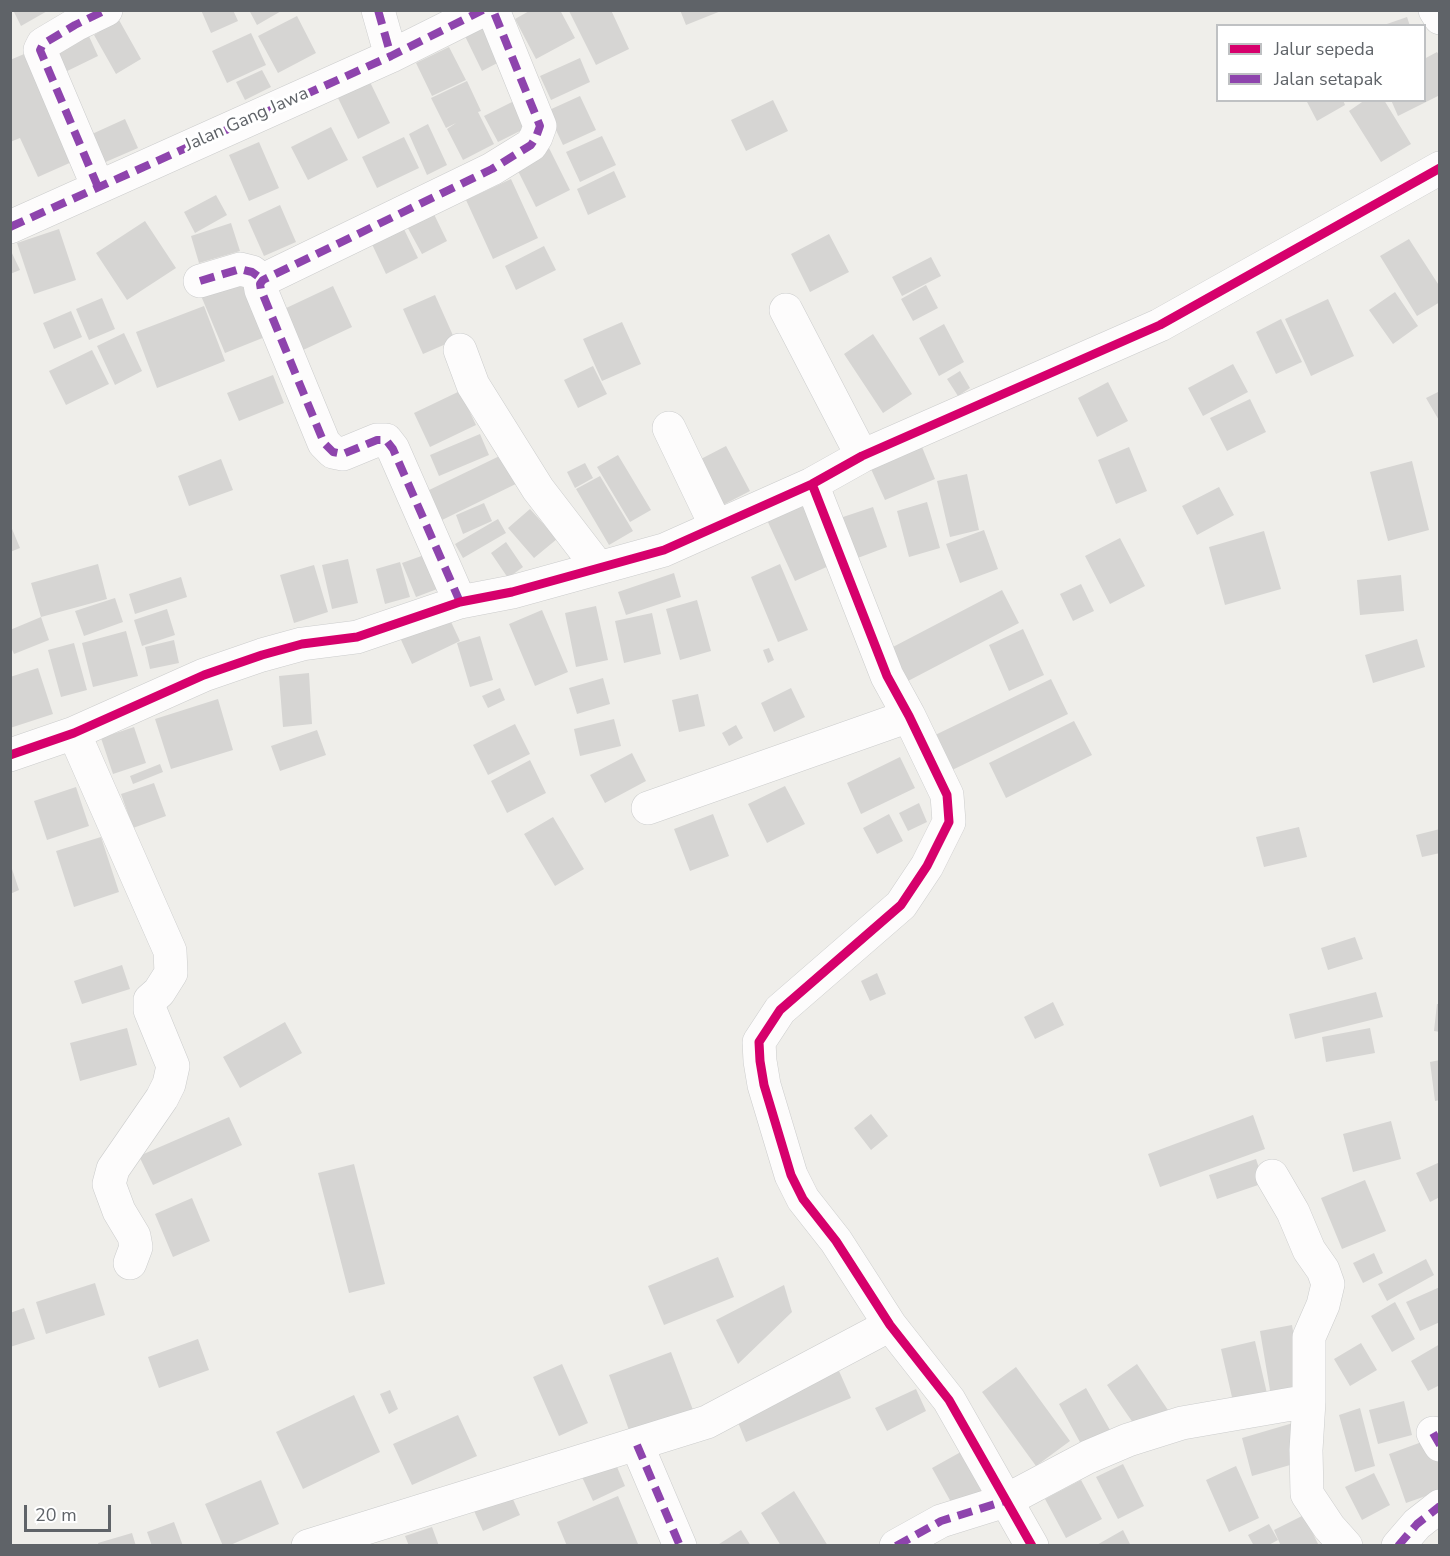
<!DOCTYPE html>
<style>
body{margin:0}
#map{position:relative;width:1450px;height:1556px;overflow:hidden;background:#efeeea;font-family:"Nunito Sans",sans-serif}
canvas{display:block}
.frame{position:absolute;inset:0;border:12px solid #5f6368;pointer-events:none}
.legend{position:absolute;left:1216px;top:24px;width:210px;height:78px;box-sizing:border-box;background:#fff;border:2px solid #bfc1c3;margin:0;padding:8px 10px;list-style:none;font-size:18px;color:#5f6368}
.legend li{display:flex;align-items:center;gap:12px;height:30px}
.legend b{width:30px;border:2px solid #bfc1c3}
.scale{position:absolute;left:24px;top:1505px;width:87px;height:27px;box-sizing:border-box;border:3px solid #5f6368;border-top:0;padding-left:8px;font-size:18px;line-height:21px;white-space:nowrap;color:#5f6368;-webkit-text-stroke:4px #fff;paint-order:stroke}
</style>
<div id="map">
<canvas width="1450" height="1556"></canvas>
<div class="frame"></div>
<ul class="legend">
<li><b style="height:8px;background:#d6006c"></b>Jalur sepeda</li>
<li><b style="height:8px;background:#8e44ad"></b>Jalan setapak</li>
</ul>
<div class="scale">20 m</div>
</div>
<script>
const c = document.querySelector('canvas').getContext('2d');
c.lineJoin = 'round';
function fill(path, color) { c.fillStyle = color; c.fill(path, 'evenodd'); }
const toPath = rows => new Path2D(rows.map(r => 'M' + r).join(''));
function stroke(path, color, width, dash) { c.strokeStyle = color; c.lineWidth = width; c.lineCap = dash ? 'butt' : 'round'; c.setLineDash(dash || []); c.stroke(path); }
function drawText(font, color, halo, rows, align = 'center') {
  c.font = font + ' "Nunito Sans",sans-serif'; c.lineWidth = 6; c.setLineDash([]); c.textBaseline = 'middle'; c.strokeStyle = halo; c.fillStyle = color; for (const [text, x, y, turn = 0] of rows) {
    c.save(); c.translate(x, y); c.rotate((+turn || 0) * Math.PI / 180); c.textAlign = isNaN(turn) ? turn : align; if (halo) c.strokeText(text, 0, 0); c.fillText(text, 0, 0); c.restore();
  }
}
fill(toPath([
 [13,10,49,10,21,26],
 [201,10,233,10,238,21,211,33],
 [249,10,283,10,257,25],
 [531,10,560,10,575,38,536,59,515,19],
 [611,10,629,49,596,65,569,11],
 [680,10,721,10,721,11,686,25],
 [297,16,316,53,278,73,258,36],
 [1407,17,1410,26,1384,26,1384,25],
 [484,19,505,59,482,71,462,30],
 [119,20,141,59,116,74,94,35],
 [87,32,98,56,57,76,46,52],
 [251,33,266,65,227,83,212,51],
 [449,47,466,80,432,96,416,63],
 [36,49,83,157,38,177,20,138,10,142,10,60],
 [1437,52,1440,57,1440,95,1398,116,1391,100,1424,100,1424,59],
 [580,58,590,82,551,100,540,76],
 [262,70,271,87,245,100,236,82],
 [369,80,390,123,358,139,337,96],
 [467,81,481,111,478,112,494,144,463,160,447,129,456,123,446,128,431,98],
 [524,96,538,122,498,142,484,116],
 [580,96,596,130,563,145,547,111],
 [773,100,788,131,746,151,731,120],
 [1306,100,1343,100,1345,105,1317,121],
 [1365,100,1384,100,1411,144,1381,162,1349,111],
 [125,119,138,148,94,167,81,139],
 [428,124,447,165,427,175,409,134],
 [331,127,348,160,308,180,291,147],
 [602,136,616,165,580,182,566,152],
 [404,137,419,168,377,188,362,157],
 [259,142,279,188,249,201,229,155],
 [549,148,570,190,536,207,515,165],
 [614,171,626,197,588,215,577,189],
 [511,179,538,238,493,259,466,200],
 [216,195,227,215,195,233,184,212],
 [280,205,296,242,264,256,248,220],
 [431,208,447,241,422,254,404,221],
 [145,221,176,268,127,300,96,253],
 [231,223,240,251,199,263,191,236],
 [402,225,418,258,386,274,370,240],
 [59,229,76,280,34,294,17,243],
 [829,234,849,272,810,292,791,254],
 [1409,239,1440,287,1440,302,1417,316,1380,256],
 [544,246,556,270,516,290,505,266],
 [10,249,20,270,10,274],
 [931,257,941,276,902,296,892,277],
 [239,274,265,337,225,353,199,291],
 [926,285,938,308,913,321,901,299],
 [333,286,352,327,301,351,282,310],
 [1395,292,1418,326,1393,344,1369,310],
 [435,295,455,340,423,354,403,309],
 [102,298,115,329,89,340,76,309],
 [1328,299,1354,356,1311,376,1285,319],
 [204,306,225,361,157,388,136,332],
 [71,311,82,337,54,349,43,323],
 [1281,319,1302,362,1276,374,1256,332],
 [622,322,641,364,602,381,583,339],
 [944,324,964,362,939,376,919,338],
 [124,333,142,371,115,385,97,346],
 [873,334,912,394,883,413,844,354],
 [92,350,109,384,66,405,49,371],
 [1233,364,1248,392,1203,416,1188,388],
 [593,366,607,394,578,408,564,380],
 [960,371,970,388,958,396,947,379],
 [273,375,284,403,239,421,227,393],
 [1108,382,1128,421,1097,437,1078,398],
 [460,391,476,425,430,447,414,413],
 [1440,391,1440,422,1426,398],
 [1250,399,1266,432,1227,451,1210,418],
 [480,434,489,455,439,476,430,455],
 [726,446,750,491,723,505,699,460],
 [922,447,935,479,885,500,871,469],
 [1129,447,1147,491,1116,504,1098,460],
 [512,450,526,479,440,521,425,492],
 [618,455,651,510,630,522,597,467],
 [221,459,233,490,189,506,178,476],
 [1412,461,1429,530,1388,541,1370,472],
 [585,463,593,478,575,488,567,472],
 [967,474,979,530,950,537,937,481],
 [600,476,633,531,609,545,576,489],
 [1219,487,1234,515,1197,535,1182,506],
 [927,502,940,548,909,557,897,511],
 [484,503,492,521,463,534,456,515],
 [802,503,831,565,795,581,767,520],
 [873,507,887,547,855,559,840,518],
 [530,509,557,539,534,558,508,528],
 [498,519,506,533,463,558,455,544],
 [10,524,20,548,10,552],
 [984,530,998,569,960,583,946,544],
 [1264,531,1281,589,1225,605,1209,547],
 [1120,538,1145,586,1110,604,1085,556],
 [506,542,523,567,508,578,491,553],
 [427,554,440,588,416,597,402,563],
 [348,559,358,603,332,609,322,565],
 [400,562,410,597,385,604,376,569],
 [98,564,107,599,41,617,31,583],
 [780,564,808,630,778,642,751,577],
 [314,565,328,612,294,623,280,575],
 [674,573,681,597,626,615,618,592],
 [1401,575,1404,611,1360,615,1357,580],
 [181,577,187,597,135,614,129,594],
 [1081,584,1094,611,1073,621,1060,594],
 [1002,590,1019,623,908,681,891,648],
 [115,598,123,622,84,636,75,611],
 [697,600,711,651,680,660,666,609],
 [596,606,608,660,576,667,565,613],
 [167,609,175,635,142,646,134,620],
 [445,609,460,641,412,664,397,631],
 [542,610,568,672,535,686,509,624],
 [652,613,661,654,624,663,615,621],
 [41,617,49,640,14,654,10,645,10,630],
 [1023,629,1044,675,1009,691,989,645],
 [126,631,138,676,93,687,82,643],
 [480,636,493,680,470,687,457,643],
 [1417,639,1425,667,1373,683,1365,655],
 [174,640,179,663,150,669,145,647],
 [74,643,87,690,61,697,48,650],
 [769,648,774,660,768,663,763,650],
 [38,668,53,714,10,728,10,677],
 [309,673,312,724,283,727,279,676],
 [603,678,610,704,577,714,569,688],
 [1051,679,1068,714,948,772,931,737],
 [500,688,505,700,488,708,482,696],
 [791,688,805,717,774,732,761,703],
 [698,694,705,726,679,732,672,700],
 [218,699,233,750,171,769,155,719],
 [614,719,621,746,580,756,574,729],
 [1074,721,1092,755,1006,798,989,763],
 [515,724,530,754,488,775,473,745],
 [736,725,743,738,729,746,722,733],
 [134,727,146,763,113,774,101,738],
 [317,730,326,755,280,771,271,746],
 [632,753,646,781,605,803,590,775],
 [900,757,915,788,861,814,847,783],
 [530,760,546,793,507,813,491,781],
 [160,764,163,772,133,784,130,776],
 [154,783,166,816,133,828,121,794],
 [785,786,805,824,767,843,748,804],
 [76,787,89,826,47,840,34,801],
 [919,803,927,822,908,831,899,813],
 [713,814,729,856,690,871,674,829],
 [889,814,903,841,877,854,863,828],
 [553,817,584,869,555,886,524,834],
 [1299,827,1307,857,1264,867,1256,837],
 [1440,829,1440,853,1422,857,1416,835],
 [101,837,119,892,74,907,56,851],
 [11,866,19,890,10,894,10,867],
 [1355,937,1363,959,1328,970,1321,948],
 [122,965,130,989,82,1004,74,981],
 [877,973,886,994,870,1001,861,981],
 [1376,992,1383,1017,1295,1039,1289,1014],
 [1053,1002,1064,1025,1035,1039,1024,1017],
 [1437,1004,1440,1004,1440,1032,1434,1031],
 [285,1022,302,1053,240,1088,223,1057],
 [127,1028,137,1065,80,1081,70,1043],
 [1370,1028,1375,1053,1326,1062,1322,1037],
 [1440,1060,1440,1100,1435,1101,1430,1062],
 [871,1114,888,1136,871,1150,854,1128],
 [1253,1115,1265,1149,1160,1187,1148,1154],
 [229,1117,242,1145,153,1185,139,1156],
 [1391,1121,1401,1159,1353,1172,1343,1134],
 [1256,1159,1264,1183,1217,1199,1209,1175],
 [1440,1162,1440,1197,1430,1202,1416,1173],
 [354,1164,385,1284,349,1293,318,1173],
 [1365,1180,1386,1231,1342,1249,1321,1198],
 [192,1198,210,1241,173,1257,155,1214],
 [1374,1253,1383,1273,1363,1283,1353,1263],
 [718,1257,734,1297,664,1325,648,1286],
 [1426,1259,1434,1275,1387,1301,1378,1284],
 [95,1283,105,1315,46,1334,36,1302],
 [784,1285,792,1312,738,1364,716,1320],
 [1440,1287,1440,1322,1420,1331,1406,1302],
 [1395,1302,1415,1339,1392,1352,1371,1316],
 [24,1308,35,1339,10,1347,10,1313],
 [1292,1325,1303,1391,1271,1396,1260,1331],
 [198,1339,209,1370,159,1388,148,1357],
 [1255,1341,1268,1398,1234,1406,1221,1349],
 [1361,1343,1377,1370,1350,1386,1334,1359],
 [1440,1344,1440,1385,1428,1391,1411,1361],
 [671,1352,693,1410,630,1433,609,1375],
 [562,1364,588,1423,559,1436,533,1377],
 [1137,1364,1170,1413,1140,1433,1107,1385],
 [1016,1367,1070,1441,1036,1466,982,1392],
 [839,1371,851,1398,746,1442,735,1415],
 [1086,1388,1114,1437,1086,1453,1059,1404],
 [916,1389,926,1411,887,1431,875,1408],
 [390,1390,398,1409,389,1414,380,1394],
 [354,1395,380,1452,303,1489,276,1432],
 [1404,1401,1412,1435,1378,1444,1369,1410],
 [1360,1408,1375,1466,1355,1472,1339,1415],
 [458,1415,477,1456,412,1485,393,1444],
 [1293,1423,1304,1461,1252,1476,1242,1438],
 [1430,1439,1440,1465,1440,1491,1406,1503,1389,1454],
 [968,1448,992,1490,956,1511,932,1468],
 [615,1462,625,1486,593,1501,582,1477],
 [1123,1464,1144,1506,1118,1519,1096,1477],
 [1236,1466,1259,1518,1229,1532,1206,1480],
 [1374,1473,1390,1505,1362,1520,1345,1487],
 [261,1480,279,1524,228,1546,223,1546,205,1504],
 [1081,1480,1102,1519,1066,1538,1045,1499],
 [508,1488,520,1515,483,1531,471,1504],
 [794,1491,828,1546,781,1546,761,1513],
 [618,1496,638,1544,567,1546,557,1522],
 [1304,1515,1319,1546,1281,1546,1274,1530],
 [174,1522,183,1546,152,1546,147,1532],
 [1269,1524,1278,1540,1267,1546,1254,1546,1248,1535],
 [432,1527,439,1546,409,1546,405,1536],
 [741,1530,751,1546,716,1546],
 [1123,1530,1131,1546,1095,1546],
 [132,1533,136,1546,99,1546,98,1543]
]), '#d6d5d3');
const minor = toPath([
 [378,10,391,56],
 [1435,10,1440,18],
 [98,187,40,50,43,44,75,25,106,10],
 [10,227,391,56,483,10],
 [200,281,240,269,252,272,263,280],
 [786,310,862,456],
 [460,350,473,385,538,489,598,567],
 [669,428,716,526],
 [812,484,887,676,909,716,947,795,949,822,927,866,901,905,780,1010,759,1042,760,1061,764,1085,791,1175,803,1199,836,1241,890,1325,949,1400,1032,1546],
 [460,602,393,449,386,440,377,440,343,454,333,452,324,443,261,290,260,284,263,280,492,169,531,145,536,137,540,126,493,10],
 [74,733,170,951,171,973,159,992,150,1000,150,1010,173,1066,169,1084,162,1098,113,1169,109,1184,119,1211,134,1236,136,1247,130,1263],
 [10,755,74,733,204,675,262,655,302,644,357,637,460,602,512,592,664,550,812,484,862,456,1160,325,1440,168],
 [648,808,909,716],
 [1272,1176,1293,1212,1309,1250,1323,1270,1328,1284,1323,1305,1309,1337,1309,1401,1306,1450,1307,1494,1329,1527,1346,1546],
 [1433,1433,1440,1445],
 [637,1445,680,1546],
 [308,1546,707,1422,890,1325],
 [896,1546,941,1521,1005,1501,1088,1457,1128,1440,1182,1423,1309,1401],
 [1398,1546,1417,1524,1440,1506]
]);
stroke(minor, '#cbcccc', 34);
stroke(minor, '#fdfcfc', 33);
stroke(toPath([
 [378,10,391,56],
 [98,187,40,50,43,44,75,25,106,10],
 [10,227,391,56,483,10],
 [200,281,240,269,252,272,263,280],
 [460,602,393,449,386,440,377,440,343,454,333,452,324,443,261,290,260,284,263,280,492,169,531,145,536,137,540,126,493,10],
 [1433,1433,1440,1445],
 [637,1445,680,1546],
 [896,1546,941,1521,1005,1501],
 [1398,1546,1417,1524,1440,1506]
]), '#8e44ad', 8, [15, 8]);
stroke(toPath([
 [812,484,887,676,909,716,947,795,949,822,927,866,901,905,780,1010,759,1042,760,1061,764,1085,791,1175,803,1199,836,1241,890,1325,949,1400,1032,1546],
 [10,755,74,733,204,675,262,655,302,644,357,637,460,602,512,592,664,550,812,484,862,456,1160,325,1440,168]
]), '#d6006c', 9);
drawText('18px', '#5f6368', '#fff', [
 ["Jalan Gang Jawa",247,120,-24]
]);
</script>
